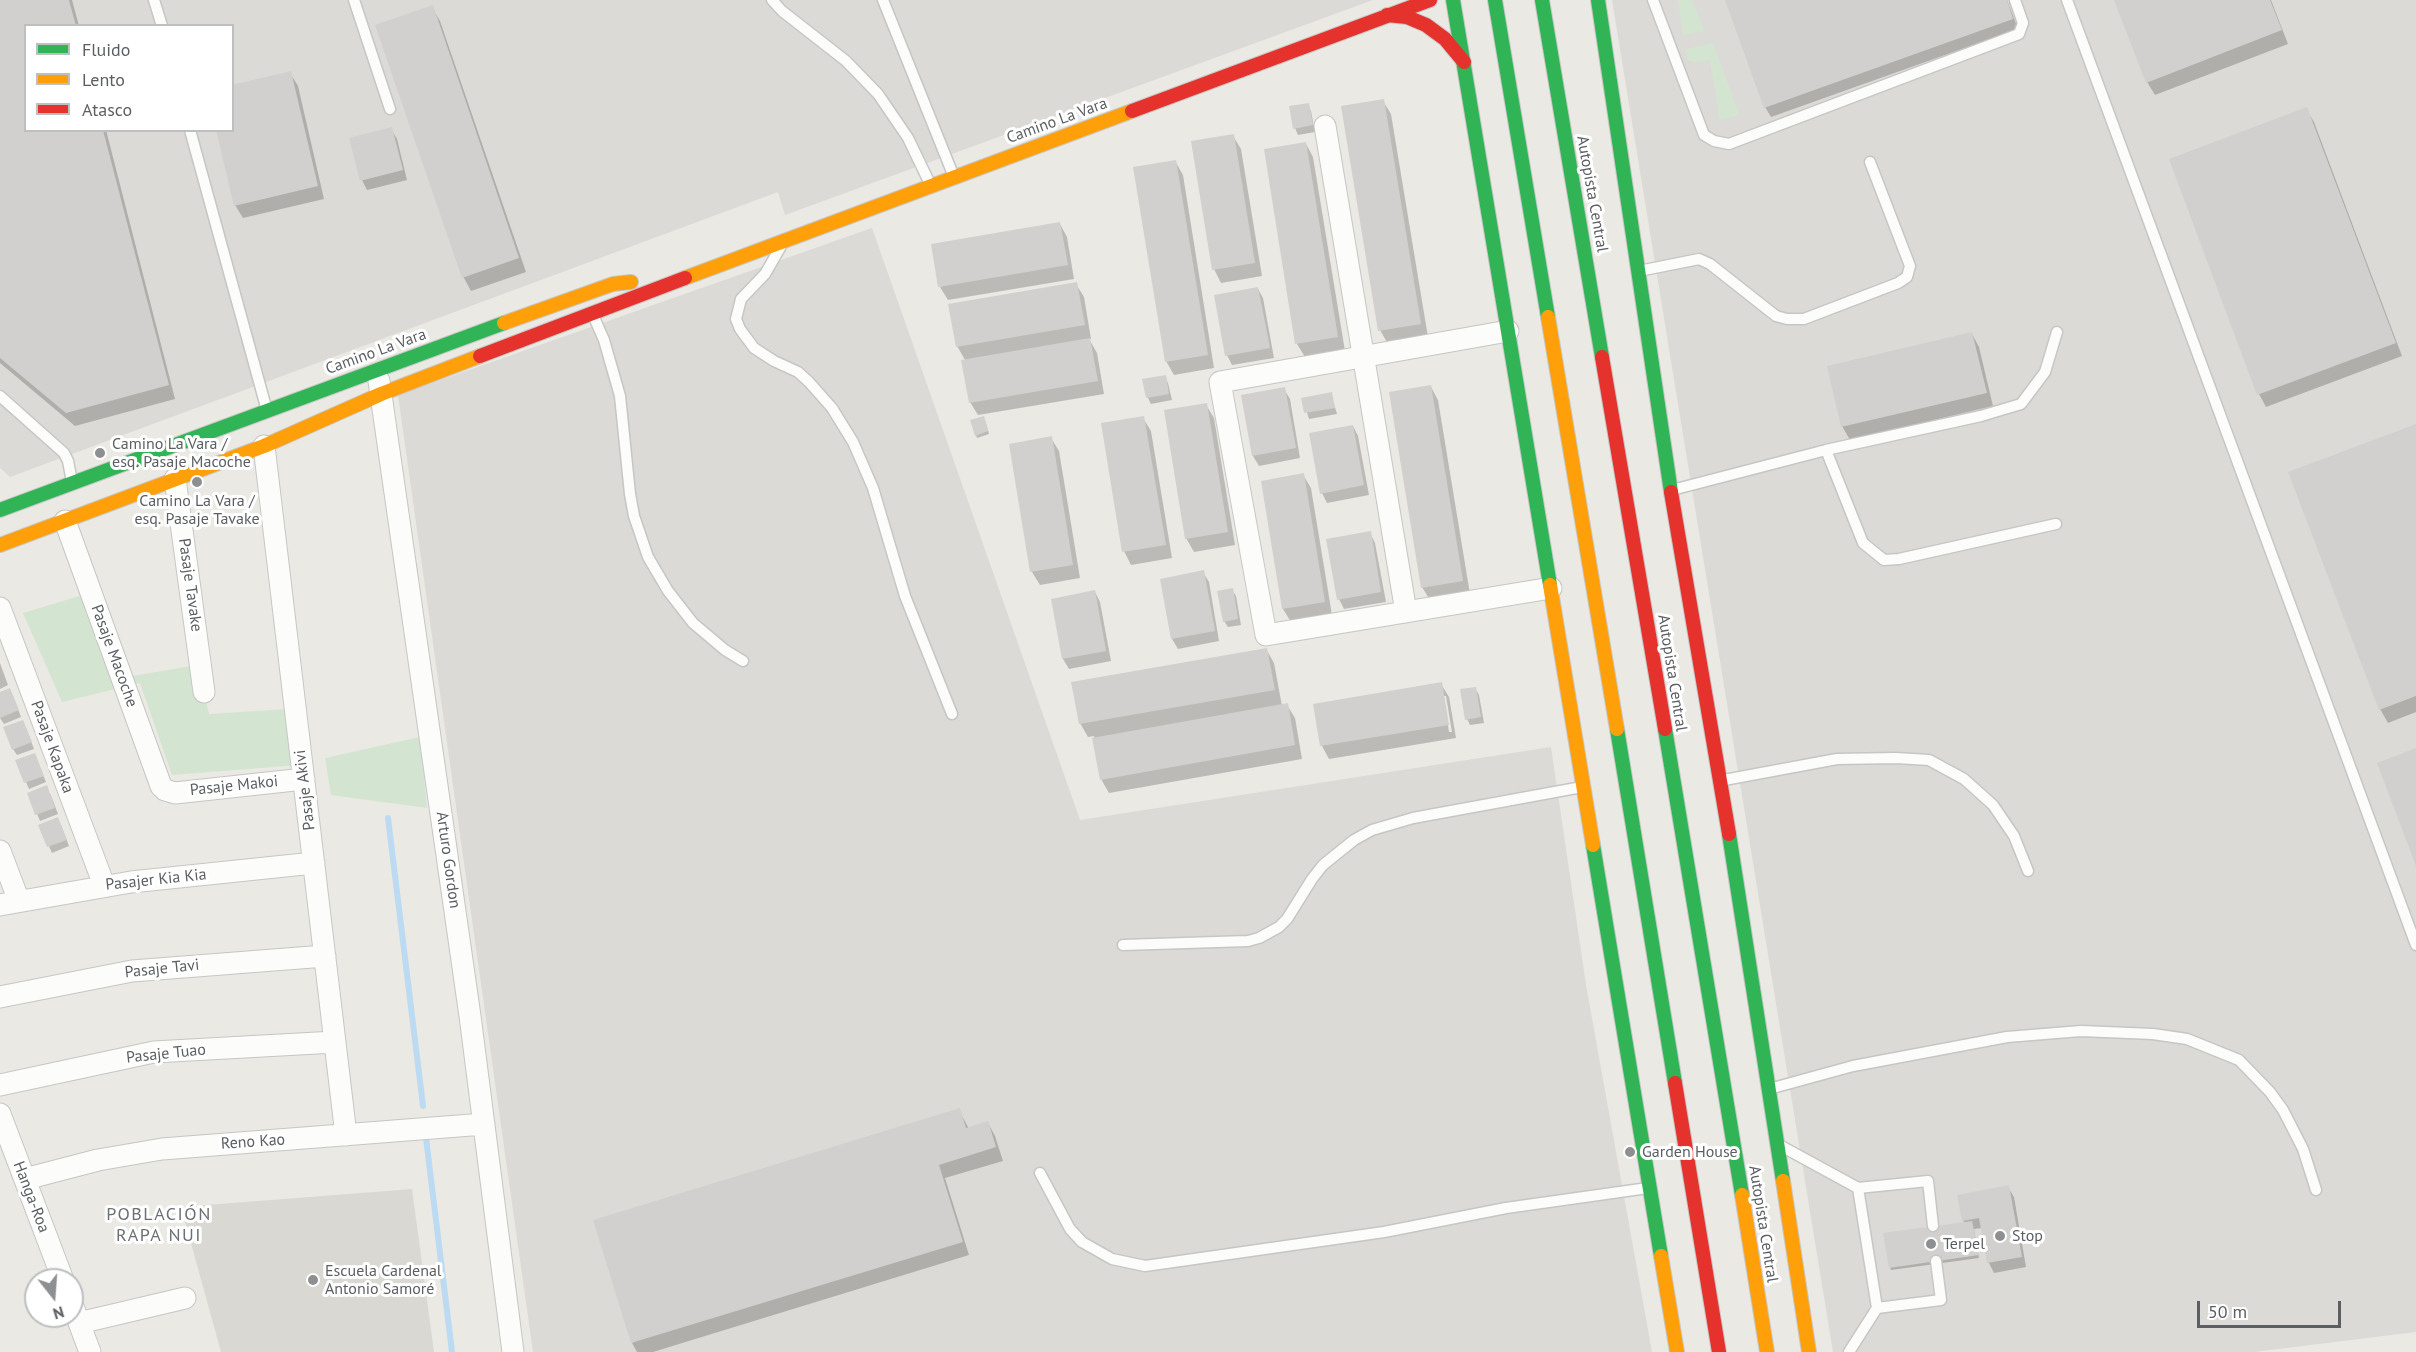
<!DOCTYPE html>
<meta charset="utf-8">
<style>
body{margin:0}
#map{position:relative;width:2416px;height:1352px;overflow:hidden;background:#eae9e4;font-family:"PT Sans",sans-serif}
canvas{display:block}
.legend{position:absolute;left:24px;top:24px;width:210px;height:108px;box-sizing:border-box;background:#fff;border:2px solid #bdbfc0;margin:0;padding:8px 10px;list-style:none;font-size:18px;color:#5b5e62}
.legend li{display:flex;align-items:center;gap:12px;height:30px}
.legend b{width:30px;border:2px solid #bdbfc0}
.north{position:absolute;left:24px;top:1268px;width:60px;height:60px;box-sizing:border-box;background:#fff;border:2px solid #bdbfc0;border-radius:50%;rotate:163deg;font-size:16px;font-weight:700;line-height:24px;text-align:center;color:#5b5e62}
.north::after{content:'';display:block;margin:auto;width:21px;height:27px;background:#8d8f90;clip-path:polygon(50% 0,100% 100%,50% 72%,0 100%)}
.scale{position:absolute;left:2197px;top:1301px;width:144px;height:27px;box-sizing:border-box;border:3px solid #5b5e62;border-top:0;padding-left:8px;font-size:18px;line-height:21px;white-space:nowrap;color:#5b5e62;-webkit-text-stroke:4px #fff;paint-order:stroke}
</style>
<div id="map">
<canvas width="2416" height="1352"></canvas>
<ul class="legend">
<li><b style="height:8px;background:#30b455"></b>Fluido</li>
<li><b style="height:8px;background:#ff9f0a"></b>Lento</li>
<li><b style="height:8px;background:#e5322d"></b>Atasco</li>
</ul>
<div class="north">N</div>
<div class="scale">50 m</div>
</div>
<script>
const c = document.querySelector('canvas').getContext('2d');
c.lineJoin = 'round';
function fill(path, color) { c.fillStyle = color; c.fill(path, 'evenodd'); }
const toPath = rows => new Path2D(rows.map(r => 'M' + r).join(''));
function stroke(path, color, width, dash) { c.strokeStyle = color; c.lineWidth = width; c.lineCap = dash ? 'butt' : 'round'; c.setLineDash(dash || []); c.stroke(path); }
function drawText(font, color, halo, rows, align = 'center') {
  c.font = font + ' "PT Sans",sans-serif'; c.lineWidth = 6; c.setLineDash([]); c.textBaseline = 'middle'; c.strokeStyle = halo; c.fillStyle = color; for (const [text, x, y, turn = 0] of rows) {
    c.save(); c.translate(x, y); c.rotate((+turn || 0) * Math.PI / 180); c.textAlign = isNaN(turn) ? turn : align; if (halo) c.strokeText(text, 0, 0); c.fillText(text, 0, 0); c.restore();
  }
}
fill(toPath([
 [0,0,1373,0,785,215,778,192,10,477,0,468],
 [26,26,232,26,232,130,26,130],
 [1612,0,2416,0,2416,1332,2254,1352,1833,1352],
 [872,228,1080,820,1551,747,1586,985,1652,1352,533,1352,398,395]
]), '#dbdad6');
fill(toPath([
 [412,1189,434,1352,221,1352,181,1207]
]), '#dad8d3');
fill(toPath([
 [1678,0,1692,0,1705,31,1683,35],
 [1713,43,1739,114,1720,121,1710,60,1695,62,1688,60,1686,49],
 [86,594,121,678,197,665,209,714,287,709,299,765,172,775,140,683,62,702,23,613],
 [420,737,427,808,331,795,325,758]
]), '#d3e5d1');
fill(toPath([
 [0,0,72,0,79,26,26,26,26,130,106,130,175,399,75,426,0,363],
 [1727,0,2007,0,2018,29,1771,117,1765,107],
 [2115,0,2271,0,2288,44,2155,95,2147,82],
 [432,7,440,21,526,272,471,291,464,278,377,26],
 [290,73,298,86,324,199,243,218,235,205,232,130],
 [1383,101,1391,114,1428,337,1388,344,1380,330],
 [1308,104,1311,111,1315,132,1298,135,1295,128],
 [2306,109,2314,122,2402,356,2266,407,2259,394],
 [391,129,397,139,407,180,367,190,362,180],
 [1233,136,1241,149,1262,276,1221,283,1214,269],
 [1306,144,1313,157,1345,351,1305,357,1297,344,1266,150],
 [1175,161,1183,175,1214,368,1174,375,1166,361],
 [1060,224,1067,237,1074,279,948,300,940,287],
 [1076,284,1084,297,1091,339,1089,339,1097,353,1104,394,978,415,970,402,965,360,957,346],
 [1258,289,1263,298,1274,358,1232,365,1227,355],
 [1972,334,1979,347,1993,406,1850,440,1842,426],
 [1165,376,1168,383,1172,400,1151,404,1148,398,1144,380],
 [1431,387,1438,400,1470,594,1430,600,1422,587],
 [1284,389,1290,399,1300,458,1259,466,1253,456],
 [1331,394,1337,414,1309,419,1303,399],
 [1206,405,1214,418,1235,545,1194,552,1186,538],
 [1143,418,1151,431,1172,558,1131,565,1124,551],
 [985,420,989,434,977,438,976,435],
 [2416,425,2416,712,2388,723,2380,709],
 [1353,426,1358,436,1369,495,1327,503,1322,493],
 [1051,438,1059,451,1080,578,1040,585,1032,572],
 [1303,475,1311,488,1332,615,1291,622,1283,609],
 [1370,533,1375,543,1386,602,1344,609,1339,599],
 [1203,572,1209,582,1219,641,1178,649,1172,639],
 [1232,590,1236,596,1241,625,1228,627,1224,621],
 [1095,592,1100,602,1111,661,1069,669,1063,659,1053,600],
 [1266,649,1274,663,1282,706,1287,705,1295,718,1302,759,1109,793,1101,779,1094,736,1088,737,1080,723],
 [0,663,8,685,0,689],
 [1441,684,1449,697,1456,738,1329,759,1322,746,1315,705],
 [1443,696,1446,696,1452,732,1449,732],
 [1475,688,1479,695,1484,723,1470,725,1467,719],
 [0,693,13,696,21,717,4,724,0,718],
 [26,728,34,749,17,755,13,749],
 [35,755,46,782,29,789,17,761],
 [50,793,58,814,40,821,29,794],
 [61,825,69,846,52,853,40,826],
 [959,1110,969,1129,988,1123,995,1136,1003,1161,945,1178,969,1255,653,1352,637,1352,632,1343],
 [2008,1187,2014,1197,2026,1267,1994,1273,1989,1263,1982,1228,1974,1229,1979,1258,1891,1270,1890,1268,1965,1224,1963,1220]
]), '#0003');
stroke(toPath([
 [388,818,423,1106],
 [426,1138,452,1352]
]), '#bcdaf1', 6);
fill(toPath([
 [0,0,69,0,76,26,26,26,26,130,103,130,169,385,66,413,0,358],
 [1725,0,2007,0,2013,19,1764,108],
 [2114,0,2270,0,2282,30,2146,83],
 [433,5,519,258,462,278,375,25],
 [291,71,318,186,234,206,216,130,232,130,232,85],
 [1384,99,1421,324,1378,331,1341,106],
 [1309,103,1313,125,1293,129,1289,106],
 [2307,107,2396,343,2257,395,2169,159],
 [392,127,403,170,360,181,349,138],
 [1234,134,1255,263,1212,270,1191,141],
 [1306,142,1338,337,1295,344,1264,149],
 [1176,160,1208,355,1165,362,1133,167],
 [1060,222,1068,265,938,287,931,244],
 [1077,282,1085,325,956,347,948,304],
 [1258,287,1270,348,1225,356,1214,295],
 [1972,332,1987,393,1841,427,1827,366],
 [1090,338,1098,381,969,403,961,360],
 [1166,375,1169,394,1146,398,1142,379],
 [1431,385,1463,581,1421,588,1389,392],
 [1285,387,1296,448,1252,456,1241,395],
 [1332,392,1335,408,1304,413,1301,398],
 [1207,403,1228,532,1185,539,1164,410],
 [984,416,988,431,975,436,970,420],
 [1144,416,1166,545,1122,552,1101,423],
 [2416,424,2416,696,2379,710,2288,472],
 [1353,425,1364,485,1320,494,1309,433],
 [1052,436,1073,565,1030,572,1009,444],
 [1304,473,1325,602,1282,609,1261,481],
 [1371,531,1381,592,1337,600,1326,539],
 [1204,570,1215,631,1171,639,1160,579],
 [1233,588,1238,619,1223,622,1217,591],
 [1095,590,1106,651,1062,659,1051,599],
 [1267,648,1275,690,1079,724,1071,682],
 [1442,682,1449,725,1320,746,1313,704],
 [1476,687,1481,717,1465,720,1460,689],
 [10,688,19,710,0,718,0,692],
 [1288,703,1295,745,1100,780,1092,738],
 [23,720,32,742,12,750,3,727],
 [2416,748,2416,866,2377,763],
 [35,753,44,776,24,783,15,760],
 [47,785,55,808,35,815,27,793],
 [58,817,67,840,47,847,38,825],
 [960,1108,966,1128,988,1121,996,1147,939,1165,963,1242,631,1343,593,1220],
 [2009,1185,2022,1257,1987,1263,1979,1218,1962,1221,1957,1195],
 [1972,1221,1979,1255,1889,1268,1883,1233]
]), '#d1d0ce');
const lane = toPath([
 [154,0,162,26],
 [354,0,390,109],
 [772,0,782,11,846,61,878,94,908,138,931,186],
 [883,0,954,177],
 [1653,0,1704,135,1714,141,1729,144,2019,34,2023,23,2015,0],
 [2067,0,2416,945],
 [190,130,266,407],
 [780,248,765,274,741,299,736,319,740,329,754,348,774,361,798,372,809,382,832,408,853,442,873,488,905,596,952,714],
 [1639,271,1699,259,1710,264,1776,316,1787,319,1804,319,1898,283,1907,277,1910,266,1870,162],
 [593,315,604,340,620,396,630,494,634,516,648,557,668,591,693,623,725,650,743,661],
 [0,396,64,453,68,461,72,482],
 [1826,450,1863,543,1884,560,1899,559,2056,524],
 [1672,490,1826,450,1981,416,2021,404,2045,372,2057,332],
 [1724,780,1837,759,1896,758,1929,760,1964,779,1993,805,2014,836,2028,871],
 [1123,945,1248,941,1259,938,1279,927,1287,919,1312,879,1323,865,1354,840,1372,830,1413,818,1582,787],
 [1769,1089,1853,1066,2007,1037,2081,1031,2153,1034,2187,1039,2239,1060,2270,1092,2283,1110,2303,1149,2316,1190],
 [1781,1146,1858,1188,1877,1308,1849,1352],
 [1040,1173,1070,1229,1082,1242,1112,1259,1145,1266,1384,1232,1506,1208,1648,1188],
 [1858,1188,1928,1181,1933,1226],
 [1877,1308,1941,1300,1936,1261]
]);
const street = toPath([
 [1325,126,1406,612],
 [1508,331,1220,382,1266,635,1551,588],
 [379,381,470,1016,513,1352],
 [264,446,346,1135],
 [175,479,204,692],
 [65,521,161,786,165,790,175,793,304,779],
 [0,608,104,885],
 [0,851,19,901],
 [0,905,131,882,314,863],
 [0,997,132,971,325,956],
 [0,1085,154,1052,335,1042],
 [0,1114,63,1280],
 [25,1179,98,1160,162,1149,484,1124],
 [72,1304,90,1352],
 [79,1323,185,1298]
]);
const fast = toPath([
 [1453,0,1550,585],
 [1495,0,1548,317],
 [1542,0,1602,357],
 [1598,0,1671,492],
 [0,510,504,323],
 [1617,729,1675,1083],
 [1665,729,1742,1195],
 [1729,834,1783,1181],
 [1593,845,1661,1256]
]);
const slow = toPath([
 [685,278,1132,111],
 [1548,317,1617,729],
 [504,323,613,284,631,282],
 [0,545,264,446,381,394,480,356],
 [1550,585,1593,845],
 [1783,1181,1809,1352],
 [1742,1195,1767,1352],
 [1661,1256,1677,1352]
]);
const jam = toPath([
 [1387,15,1407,17,1426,25,1445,39,1464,62],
 [1132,111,1430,0],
 [480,356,685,278],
 [1602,357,1665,729],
 [1671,492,1729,834],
 [1675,1083,1719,1352]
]);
stroke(lane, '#c6c6c5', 13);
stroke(street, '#c6c6c5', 23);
stroke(fast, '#c6c7c6', 16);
stroke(slow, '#c6c7c6', 16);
stroke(jam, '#c6c7c6', 16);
stroke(lane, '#fcfcfb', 10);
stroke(street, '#fcfcfb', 21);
stroke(fast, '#30b455', 14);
stroke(slow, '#ff9f0a', 14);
stroke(jam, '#e5322d', 14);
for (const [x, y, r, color] of [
 [100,453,6,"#8d8f90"],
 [197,482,6,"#8d8f90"],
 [1630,1152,6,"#8d8f90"],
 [2000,1236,6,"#8d8f90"],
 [1931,1244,6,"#8d8f90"],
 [313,1280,6,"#8d8f90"]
]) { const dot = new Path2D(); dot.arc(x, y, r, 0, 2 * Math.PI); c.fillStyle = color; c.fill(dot); stroke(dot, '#fff', 2); }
drawText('16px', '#5b5e62', '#fff', [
 ["Camino La Vara",1057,121,-20],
 ["Autopista Central",1592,194,80],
 ["Camino La Vara",376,352,-20],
 ["Pasaje Tavake",190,585,82],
 ["Pasaje Macoche",114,656,70],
 ["Autopista Central",1672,673,81],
 ["Pasaje Kapaka",52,747,70],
 ["Pasaje Makoi",234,786,-6],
 ["Pasaje Akivi",305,790,-97],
 ["Arturo Gordon",448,860,82],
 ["Pasajer Kia Kia",156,880,-6],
 ["Pasaje Tavi",162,969,-6],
 ["Pasaje Tuao",166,1054,-6],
 ["Reno Kao",253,1142,-4],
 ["Hanga-Roa",31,1197,69],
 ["Autopista Central",1763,1224,81]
]);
drawText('16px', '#5b5e62', '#fff', [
 ["Camino La Vara /",112,444],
 ["esq. Pasaje Macoche",112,462],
 ["Camino La Vara /",197,501,"center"],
 ["esq. Pasaje Tavake",197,519,"center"],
 ["Garden House",1642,1152],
 ["Stop",2012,1236],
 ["Terpel",1943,1244],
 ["Escuela Cardenal",325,1271],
 ["Antonio Samoré",325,1289]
], 'left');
c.letterSpacing = '1.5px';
drawText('18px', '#6c7074', '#fff', [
 ["POBLACIÓN",159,1215],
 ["RAPA NUI",159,1236]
]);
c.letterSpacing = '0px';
</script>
